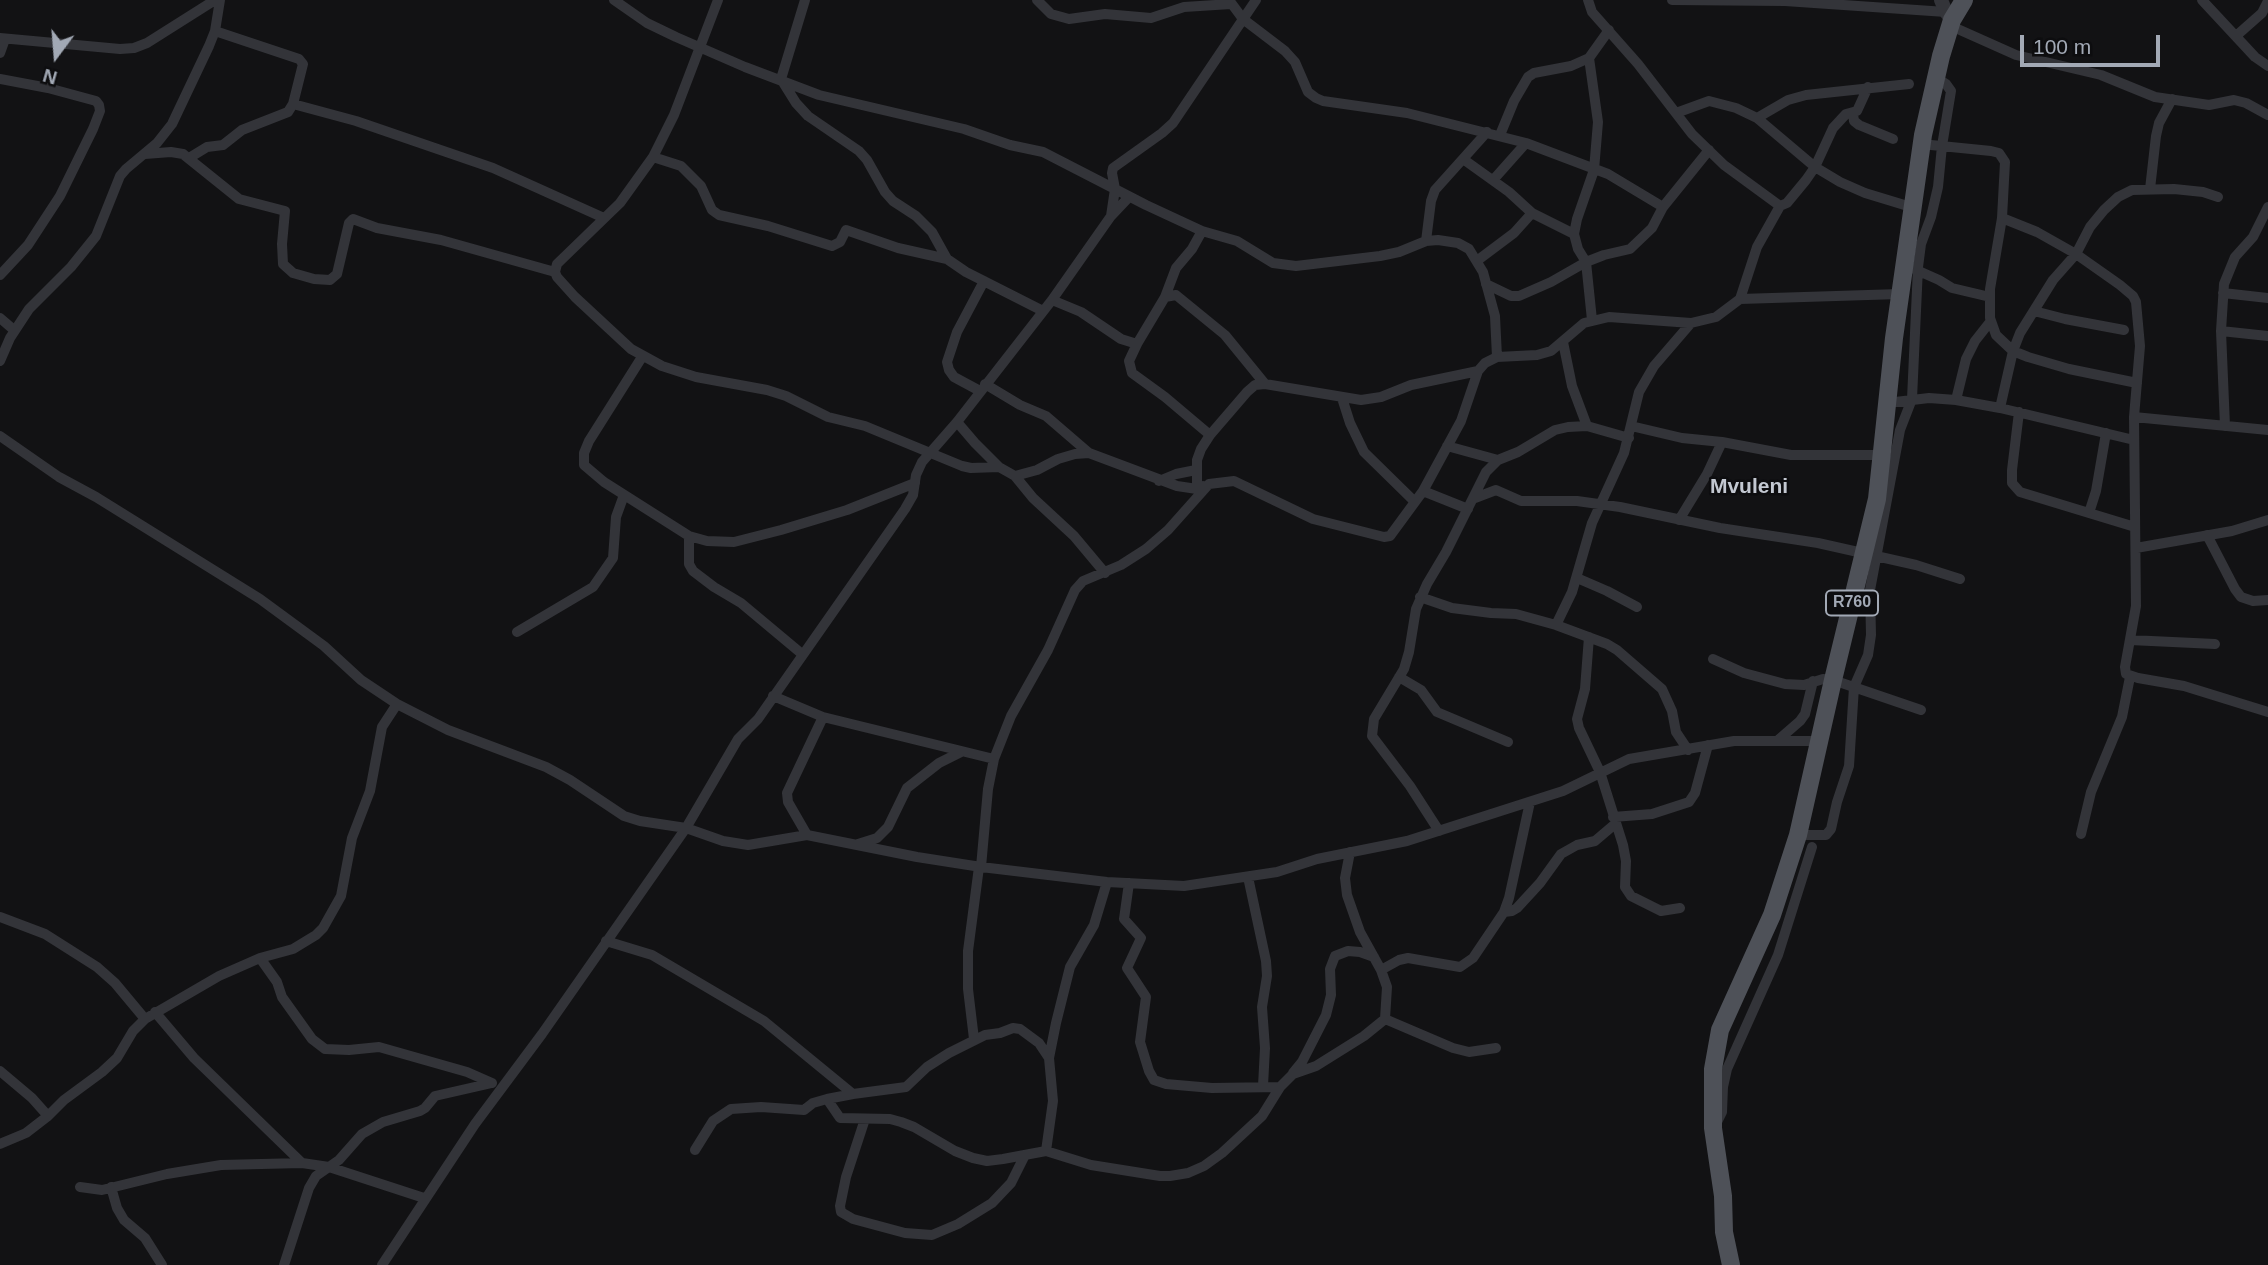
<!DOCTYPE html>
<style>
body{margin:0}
#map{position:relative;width:2268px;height:1265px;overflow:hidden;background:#121214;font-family:Arial,sans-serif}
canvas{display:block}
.north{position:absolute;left:21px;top:21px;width:70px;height:70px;-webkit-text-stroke:5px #0d0d0f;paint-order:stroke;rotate:196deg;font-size:19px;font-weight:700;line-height:28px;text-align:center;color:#a2a9b5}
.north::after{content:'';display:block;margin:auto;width:24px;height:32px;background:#a2a9b5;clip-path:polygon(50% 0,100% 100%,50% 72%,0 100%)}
.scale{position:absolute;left:2020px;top:35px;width:140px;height:32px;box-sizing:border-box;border:4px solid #a2a9b5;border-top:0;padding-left:9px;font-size:21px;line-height:24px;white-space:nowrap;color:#a2a9b5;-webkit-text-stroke:5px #0d0d0f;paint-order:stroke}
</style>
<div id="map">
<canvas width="2268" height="1265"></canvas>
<div class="north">N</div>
<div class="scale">100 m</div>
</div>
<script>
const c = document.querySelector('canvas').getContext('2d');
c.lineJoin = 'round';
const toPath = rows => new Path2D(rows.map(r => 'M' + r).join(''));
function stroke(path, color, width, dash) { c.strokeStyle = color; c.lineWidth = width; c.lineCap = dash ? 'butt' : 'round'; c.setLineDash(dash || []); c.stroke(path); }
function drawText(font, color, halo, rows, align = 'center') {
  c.font = font + ' Arial,sans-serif'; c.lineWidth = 5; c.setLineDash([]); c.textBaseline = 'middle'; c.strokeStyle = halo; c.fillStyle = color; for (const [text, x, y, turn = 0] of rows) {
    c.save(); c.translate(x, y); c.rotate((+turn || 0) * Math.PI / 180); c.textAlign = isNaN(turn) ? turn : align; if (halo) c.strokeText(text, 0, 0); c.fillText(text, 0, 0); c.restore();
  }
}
stroke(toPath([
 [614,0,647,23,676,37,745,67,819,95,964,129,1010,145,1043,152,1146,205,1202,231,1237,241,1273,263,1296,266,1380,256,1399,252,1426,241,1438,240,1458,243,1469,249,1483,272,1495,316,1497,357],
 [718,0,674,115,653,157,620,203,557,264,555,272,557,277,575,297,631,349,662,366,696,377,767,390,786,396,828,417,865,426,962,466,971,468,999,467,1015,476,1033,498,1074,536,1105,573],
 [805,0,781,79,796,103,808,116,859,151,867,160,885,192,893,201,916,216,932,232,947,259,966,272,1043,311],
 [1037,0,1051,14,1069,19,1105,14,1151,18,1184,7,1231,4],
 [1229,0,1243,19,1285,51,1295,62,1308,92,1316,98,1323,101,1407,113,1526,143,1608,174,1663,207],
 [1588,0,1592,12,1638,64,1692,134,1724,165,1780,206,1787,203,1806,180,1815,167,1833,128,1846,114,1857,111,1868,87],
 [1672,0,1785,1,1946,12],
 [2202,0,2255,57,2268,66],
 [1951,26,2016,55,2101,75,2155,97,2209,105,2234,100,2246,103,2268,115],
 [2236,36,2262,13,2268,1],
 [0,38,120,49,134,48,147,43,215,0],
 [0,53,5,39],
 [1589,58,1598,122,1594,170,1577,219,1574,234,1578,249,1586,262,1592,320],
 [0,79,48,88,96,101,99,105,100,111,93,129,60,196,28,245,0,275],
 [293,104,356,121,493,168,604,218],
 [1676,113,1709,101,1736,108,1757,118,1815,167,1840,182,1865,193,1911,207],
 [1853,114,1854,121,1859,125,1893,139],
 [1757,118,1788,100,1806,95,1909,84],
 [1500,135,1514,101,1528,77,1534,73,1571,66,1589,58,1609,30],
 [1921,144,1991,151,1999,153,2005,162,2002,218,1990,289,1990,318,1996,335,2013,351,2028,357,2069,369,2137,383],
 [145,154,171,152,183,154,239,199,285,211,282,244,283,264,293,273,314,279,330,280,337,274,349,223,353,219,377,228,441,240,555,272],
 [653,157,681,166,701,186,712,210,719,215,768,226,832,246,840,242,846,230,898,248,947,259],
 [189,158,207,147,223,145,242,130,288,112,293,104,303,64,299,59,215,31],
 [1463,159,1509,192,1532,213,1574,234],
 [1494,179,1526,143],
 [2150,189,2156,136,2159,123,2172,99],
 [1111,216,1115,189,1112,173,1113,168,1162,133,1173,123,1256,0],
 [2002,218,2037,232,2076,254,2120,285,2133,296,2136,302,2140,346,2134,417,2136,606,2125,667,2126,674,2138,678,2184,686,2268,712],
 [1426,241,1431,201,1435,190,1487,132],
 [1478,260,1514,233,1532,213],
 [1912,268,1939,280,1952,288,1990,297],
 [1486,284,1511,296,1519,296,1551,282,1586,262,1604,255,1630,249,1652,228,1663,207,1709,150],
 [2223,293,2268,298],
 [1165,297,1176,268,1192,249,1202,231],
 [1740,299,1757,247,1780,206],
 [1052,300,1081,312,1121,339,1137,344,1165,297,1176,295,1225,335,1265,384],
 [2034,311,2065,319,2124,330],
 [0,318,14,330],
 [2221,331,2268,336],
 [1563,342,1572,386,1587,426],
 [1137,344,1129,361,1132,373,1165,397,1210,435],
 [642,357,589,441,584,453,584,465,604,482,689,536,707,541,734,542,781,530,847,510,915,483],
 [0,361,10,338,29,309,71,267,96,236,120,176,126,169,157,143,172,124,209,46,215,31,220,0],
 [985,384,1020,405,1046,416,1089,453],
 [980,391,954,377,949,370,947,362,957,332,984,281],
 [1342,398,1350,423,1364,452,1415,502],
 [1956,400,1966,359,1975,341,1990,322],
 [1887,403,1929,398,1956,400,2000,408,2134,440],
 [2000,408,2013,351,2020,333,2053,280,2076,254,2090,227,2104,210,2118,197,2132,190,2174,189,2203,192,2218,197],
 [2019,412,2012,470,2012,483,2020,492,2135,527],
 [2134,417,2268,430],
 [957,422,975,443,999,467],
 [1631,426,1682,438,1722,442,1791,455,1883,455],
 [2225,426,2221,331,2224,284,2235,257,2253,237,2268,207],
 [0,436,59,477,96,497,260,599,324,646,361,680,397,704,448,730,546,767,570,780,624,816,640,821,686,828,723,841,748,845,807,835,917,857,981,867,1107,882,1184,886,1277,872,1317,859,1407,841,1563,791,1629,759,1734,741,1819,741],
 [1447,446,1498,460],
 [1015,476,1037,470,1058,459,1075,454,1089,453,1177,486,1197,489,1203,486],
 [1159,481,1176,474,1196,470],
 [1197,489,1197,460,1201,449,1210,435,1247,392,1255,385,1265,384,1361,400,1381,397,1411,385,1478,371],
 [1423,491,1468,509],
 [1475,498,1496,490,1521,501,1577,501,1620,507,1720,528,1818,543,1916,565,1960,579],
 [2089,513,2096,491,2106,433],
 [1679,520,1707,474,1722,442],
 [2207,535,2235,589,2241,597,2253,601,2268,600],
 [689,536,689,564,693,571,714,587,741,603,802,654],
 [2136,548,2232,531,2268,520],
 [1577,578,1607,591,1637,607],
 [1420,597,1452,608,1491,613,1516,614,1556,625,1607,644,1617,650,1662,689,1672,711,1676,732,1688,750],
 [1556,625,1572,592,1592,523,1624,453,1639,392,1654,366,1691,323],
 [517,632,593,587,613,558,616,517,624,495],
 [1589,637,1585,689,1577,719,1579,728,1600,772,1623,845,1626,861,1625,887,1631,896,1661,911,1680,908],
 [2130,640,2215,644],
 [1713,659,1744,673,1785,684,1804,685,1823,679,1833,680,1921,710],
 [1399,677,1421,690,1437,712,1508,742],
 [773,696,823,717,994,759],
 [1777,741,1800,721,1805,714,1813,681],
 [1613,817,1652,814,1689,802,1695,793,1708,745],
 [1439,831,1410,786,1372,736,1374,719,1404,669,1409,652,1416,609,1427,584,1446,552,1486,472,1498,460,1518,452,1555,430,1568,427,1587,426,1629,438],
 [2081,834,2091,792,2122,717,2130,677],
 [807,835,788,802,787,793,823,717],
 [1798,835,1826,835,1831,829,1837,802,1849,766,1854,687,1868,655,1871,635,1870,590,1900,430,1912,399,1918,267,1921,244,1931,217,1938,187,1942,146,1951,91,1946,84,1935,77],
 [858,844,877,838,888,827,907,788,939,763,961,752],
 [1350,852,1345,878,1347,895,1360,932,1381,970,1387,987,1385,1019],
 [981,867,988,789,994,759,1011,716,1048,650,1075,590,1083,581,1121,565,1146,549,1168,530,1209,484,1234,481,1313,519,1384,537,1390,536,1423,491,1461,421,1478,371,1485,363,1497,357,1537,355,1551,351,1584,323,1609,317,1691,323,1716,317,1740,299,1900,294],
 [1248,877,1266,961,1267,976,1262,1007,1265,1048,1263,1086],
 [1129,883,1124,919,1141,938,1127,968,1146,997,1140,1042,1149,1071,1154,1080,1166,1084,1212,1088,1280,1087],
 [1504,912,1512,911,1517,908,1540,883,1561,854,1577,845,1595,841,1615,824],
 [0,917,45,934,97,967,115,983,145,1019],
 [606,941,652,955,764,1021,853,1094],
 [260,958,277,982,282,997,312,1039,325,1049,349,1050,379,1047,467,1072,492,1083],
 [1381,970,1399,960,1408,958,1460,967,1473,958,1504,912,1509,898,1530,802],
 [155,1012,194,1058,302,1163],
 [974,1039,968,989,968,951,979,867],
 [0,1071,32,1098,48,1116],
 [1293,1073,1302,1062,1326,1015,1331,995,1330,969,1335,956,1348,951,1360,952,1374,957],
 [827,1099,840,1118,890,1119,901,1122,914,1127,955,1151,973,1158,987,1161,1003,1159,1046,1151,1091,1165,1160,1176,1170,1176,1188,1173,1204,1166,1222,1153,1262,1116,1280,1087,1293,1074,1316,1066,1364,1036,1385,1019,1453,1048,1469,1052,1496,1048],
 [865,1119,846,1177,840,1206,841,1212,853,1219,905,1233,932,1235,958,1224,992,1203,1011,1183,1025,1155],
 [1716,1124,1722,1112,1723,1087,1727,1069,1778,955,1812,847],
 [0,1144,26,1133,48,1116,64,1100,102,1072,117,1058,133,1031,145,1019,219,976,260,958,293,949,316,935,323,928,341,896,352,838,370,791,382,727,397,704],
 [695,1150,713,1121,731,1109,761,1107,804,1110,813,1103,827,1099,853,1094,906,1087,927,1067,949,1053,985,1035,1000,1033,1013,1028,1020,1029,1039,1043,1049,1058],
 [1046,1151,1053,1101,1049,1058,1056,1023,1070,967,1094,925,1107,882],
 [80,1187,102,1190,167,1174,221,1165,302,1163,329,1167,424,1198],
 [111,1187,117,1208,124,1220,145,1238,162,1265],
 [284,1265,309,1188,316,1176,339,1160,362,1134,383,1122,420,1111,425,1108,435,1096,492,1083],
 [382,1265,475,1124,542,1034,686,828,738,739,758,719,905,509,913,495,916,475,922,462,957,422,1052,300,1111,216,1129,197]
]), '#333439', 10);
stroke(toPath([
 [1941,0,1946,12,1952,20]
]), '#333439', 14);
stroke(toPath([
 [1731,1265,1724,1232,1723,1196,1713,1128,1713,1069,1720,1030,1772,915,1798,835,1833,680,1877,499,1894,338,1923,135,1941,56,1952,20,1964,0]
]), '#4e5158', 18);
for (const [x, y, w] of [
 [1852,603,52]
]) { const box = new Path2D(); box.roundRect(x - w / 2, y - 12.5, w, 25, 5); c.fillStyle = '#0d0d0f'; c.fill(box); stroke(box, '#a2a9b5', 2); }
drawText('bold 16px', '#a2a9b5', null, [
 ["R760",1852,603]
]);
drawText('bold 21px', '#c3c8d1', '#0d0d0f', [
 ["Mvuleni",1749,487]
]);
</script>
